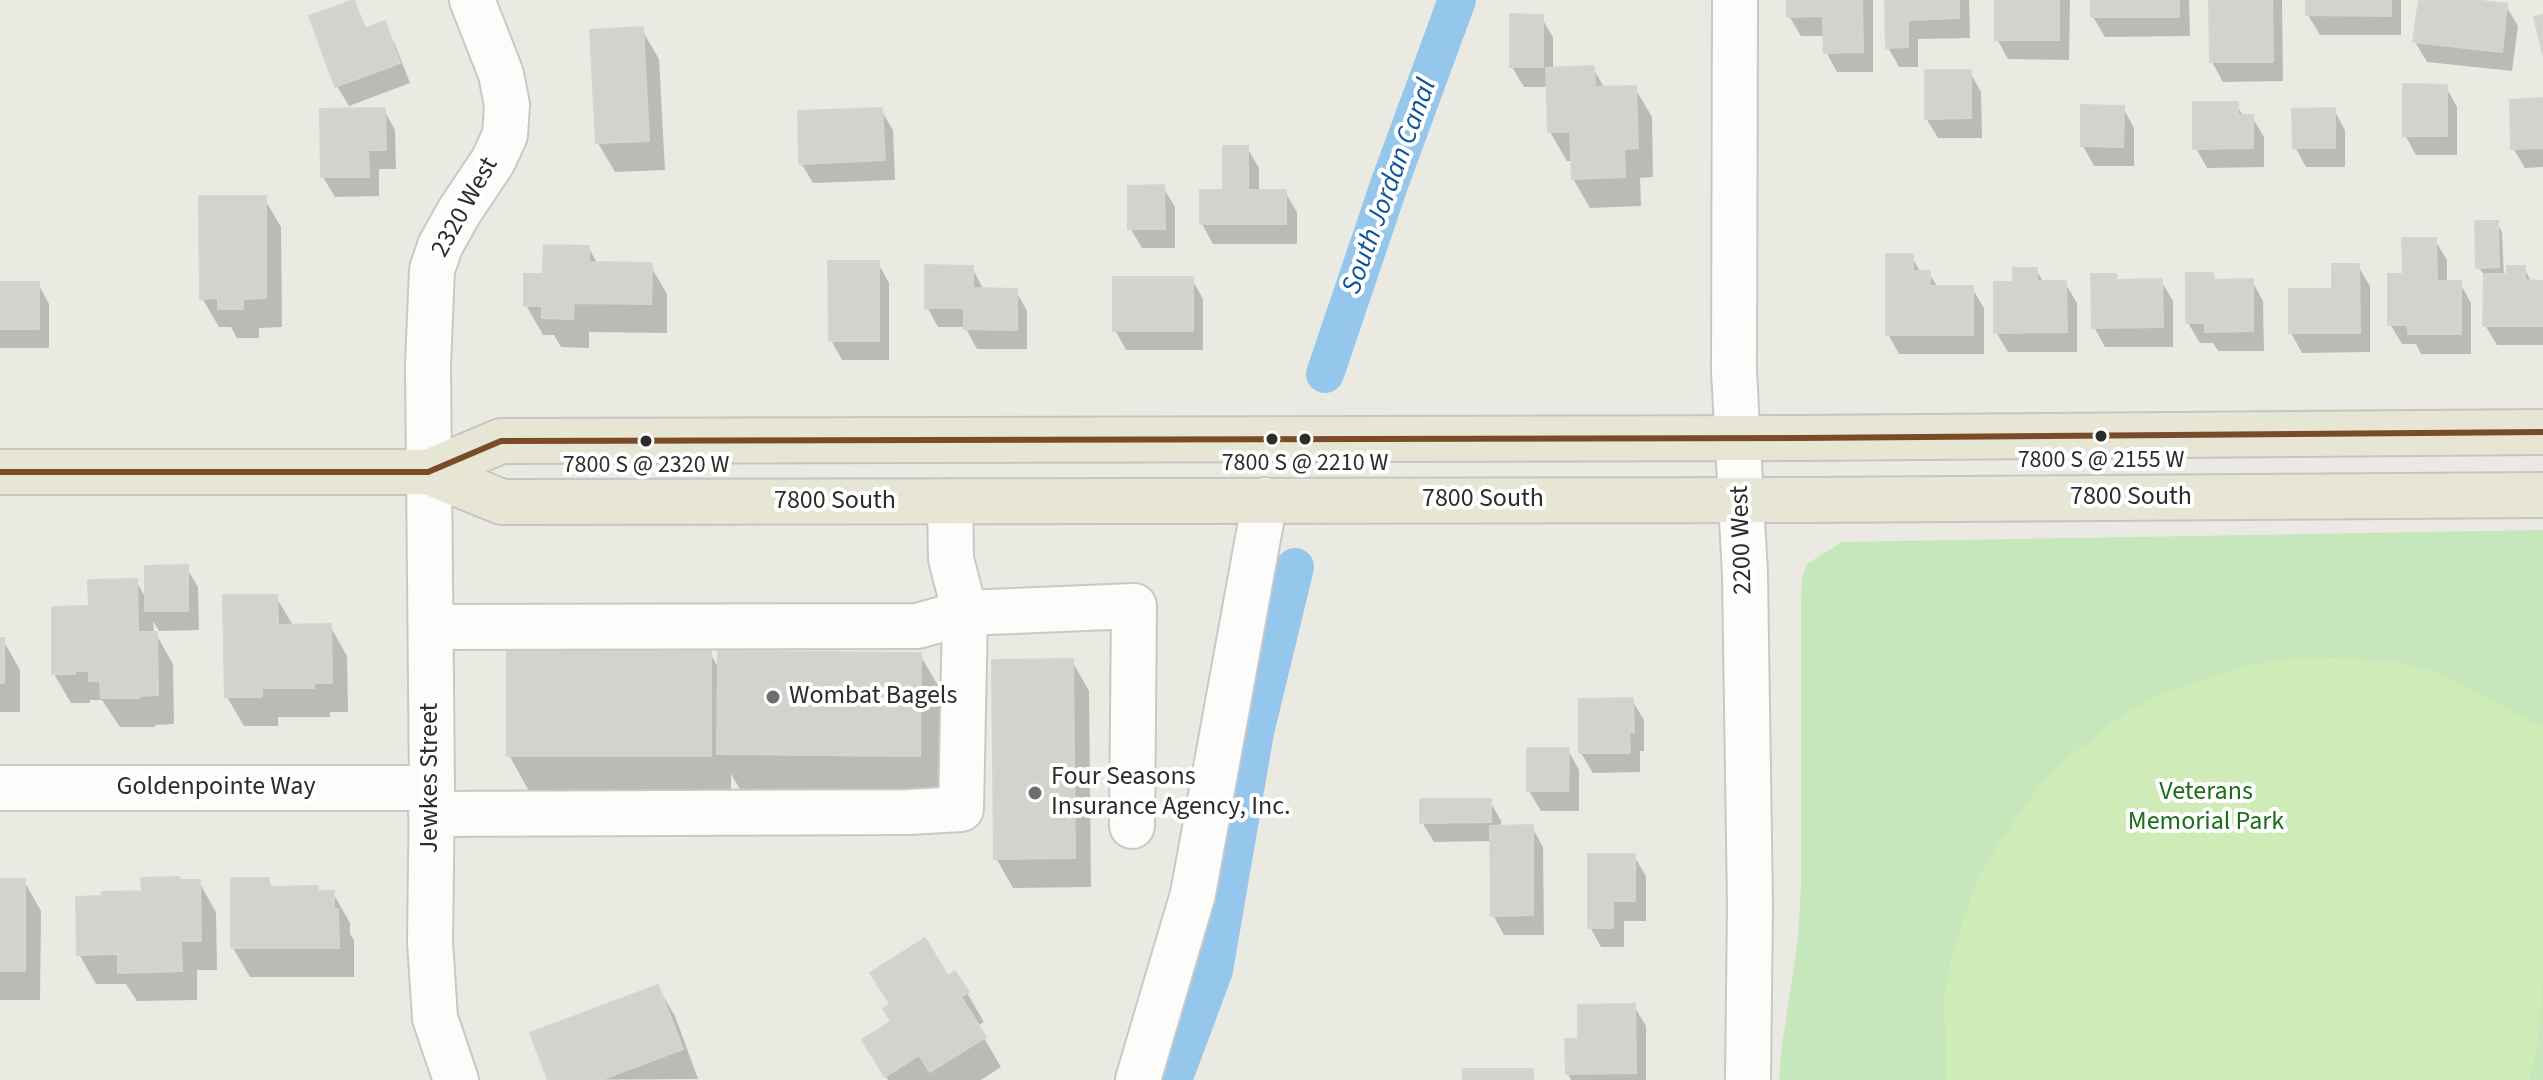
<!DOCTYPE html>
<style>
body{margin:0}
canvas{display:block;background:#eae9e2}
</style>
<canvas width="2543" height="1080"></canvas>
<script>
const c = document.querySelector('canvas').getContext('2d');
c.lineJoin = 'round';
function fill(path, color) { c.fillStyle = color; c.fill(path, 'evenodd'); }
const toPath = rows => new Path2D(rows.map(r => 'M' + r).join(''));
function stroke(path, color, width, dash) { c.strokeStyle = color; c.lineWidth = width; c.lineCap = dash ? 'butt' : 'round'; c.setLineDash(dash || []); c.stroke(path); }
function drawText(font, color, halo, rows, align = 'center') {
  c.font = font + ' "Source Sans 3",sans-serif'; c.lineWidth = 8; c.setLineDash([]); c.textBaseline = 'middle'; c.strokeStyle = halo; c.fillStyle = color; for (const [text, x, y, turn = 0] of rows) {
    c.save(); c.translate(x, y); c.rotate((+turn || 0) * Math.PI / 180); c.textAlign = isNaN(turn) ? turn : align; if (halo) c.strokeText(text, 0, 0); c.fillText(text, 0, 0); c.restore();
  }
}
fill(toPath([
 [2543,530,2543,1080,1779,1080,1782,1045,1798,939,1801,887,1801,600,1802,579,1807,564,1842,542]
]), '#c5e7bb');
fill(toPath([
 [2297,657,2363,659,2408,664,2446,676,2543,728,2543,976,2540,1030,2530,1080,1947,1080,1944,1001,1951,960,1964,917,1979,875,2003,836,2029,800,2058,765,2127,712,2165,692,2245,666]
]), '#cfebb8');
fill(toPath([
 [1789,0,1873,0,1873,72,1837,72,1826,52,1825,36,1801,36,1789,16],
 [1887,0,1969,0,1970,38,1918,39,1918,67,1899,67,1888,47],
 [1997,0,2070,0,2069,60,2008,59,1997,39],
 [2093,0,2189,0,2190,36,2105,37,2093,17],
 [2211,0,2282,0,2283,81,2223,82,2212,62],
 [2308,0,2401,0,2401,35,2320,35,2308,15],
 [2421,0,2456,0,2506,6,2518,26,2512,71,2427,62,2415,42],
 [353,2,367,30,384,24,395,44,410,83,349,106,337,86,312,17],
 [1541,17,1553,37,1553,70,1593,68,1605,89,1635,88,1652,117,1653,177,1640,178,1641,206,1590,208,1573,179,1573,161,1567,161,1550,132,1549,87,1524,87,1512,67],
 [642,30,659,59,665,170,615,172,598,143],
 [1970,72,1981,92,1982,138,1938,138,1926,118],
 [2446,87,2457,107,2457,155,2416,155,2405,135],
 [2543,100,2543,167,2525,168,2513,148],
 [2236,104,2244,117,2252,117,2264,137,2264,167,2207,168,2196,148],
 [2123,108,2134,128,2134,166,2094,166,2083,146],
 [384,110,395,130,396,169,379,169,379,196,335,197,323,177],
 [881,110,893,130,895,180,813,183,801,163],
 [2334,110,2345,130,2345,167,2306,167,2295,147],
 [1247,148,1259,168,1259,192,1285,192,1297,212,1297,244,1213,244,1202,224,1225,192],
 [1163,187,1175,207,1175,248,1142,248,1130,228],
 [264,198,281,227,282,327,259,328,259,338,237,338,231,327,219,327,202,298],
 [2497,223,2502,232,2504,276,2524,268,2532,283,2543,283,2543,345,2497,345,2485,325,2486,277,2478,267],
 [2435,240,2447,260,2447,283,2460,283,2471,303,2471,354,2421,354,2416,344,2402,344,2390,324],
 [588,247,598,264,650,265,667,294,667,333,589,332,589,348,561,347,554,335,543,335,526,305,545,276],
 [1911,256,1921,273,1929,273,1938,288,1972,288,1984,308,1984,354,1899,354,1888,334],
 [878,263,889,283,889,360,842,360,831,340],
 [2358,266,2370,286,2370,352,2302,353,2291,333],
 [972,268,984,290,1016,291,1027,311,1027,349,977,349,965,327,938,327,927,307],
 [2036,270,2044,283,2065,283,2077,303,2077,352,2008,352,1996,332,2015,284],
 [2212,275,2216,282,2252,281,2263,301,2264,351,2218,351,2213,343,2200,343,2188,323],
 [2115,276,2119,282,2161,281,2173,301,2173,347,2105,347,2094,327],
 [1192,279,1203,299,1203,350,1126,350,1115,330],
 [0,284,38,284,49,304,49,348,0,348],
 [186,567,198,587,199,630,159,631,153,621,154,634,156,634,173,664,174,724,155,725,155,727,120,727,102,700,90,700,90,703,71,703,54,674,91,608,136,581,147,600],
 [276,597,294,627,330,626,347,656,348,712,330,712,330,717,278,717,278,726,244,726,227,697],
 [0,640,3,640,20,670,20,712,0,712,0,717],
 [710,653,720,671,920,655,942,692,940,793,741,791,731,774,731,793,530,793,509,755],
 [1072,661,1089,691,1091,887,1013,888,996,858],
 [1632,700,1644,720,1644,751,1640,751,1640,772,1593,773,1581,753],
 [1568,750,1579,770,1579,811,1541,811,1529,791],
 [1490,801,1501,821,1501,827,1532,827,1543,847,1544,935,1504,935,1493,915,1492,841,1434,842,1422,822],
 [1634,856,1646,876,1646,921,1624,921,1624,947,1601,947,1590,927],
 [268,880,273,889,317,888,319,893,333,893,350,923,350,934,354,940,354,977,250,977,233,948],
 [0,881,24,881,41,911,40,1000,0,1000],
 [180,882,199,882,216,912,217,970,197,970,197,1000,137,1001,126,984,96,984,79,954,144,893],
 [872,974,948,978,967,993,984,1022,977,1026,1001,1067,981,1080,888,1080,865,1041,893,1022,891,1006],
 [658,987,675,1016,698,1079,550,1080],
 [1634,1006,1646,1026,1646,1080,1571,1080,1568,1074,1580,1041]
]), '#0003');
stroke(toPath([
 [1325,374,1390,182,1457,0],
 [1173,1080,1214,970,1255,732,1295,567]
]), '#95c7ec', 38);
const building = toPath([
 [354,0,365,29,385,21,400,63,335,87,309,16,354,0],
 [1787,0,1862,0,1863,52,1824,53,1823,16,1787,17,1787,0],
 [1885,0,1959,0,1959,18,1908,20,1908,47,1886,48,1885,0],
 [1995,0,2059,0,2059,40,1995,40,1995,0],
 [2091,0,2179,0,2179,17,2091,17,2091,0],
 [2209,0,2272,0,2273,62,2210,62,2209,0],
 [2306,0,2391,0,2391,16,2306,15,2306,0],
 [2419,0,2473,0,2507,4,2502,52,2413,42,2419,0],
 [1510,14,1543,15,1543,67,1510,67,1510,14],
 [2543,15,2543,55,2534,17,2543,15],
 [643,27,649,141,596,143,590,30,643,27],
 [1594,66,1595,87,1636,86,1638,148,1624,149,1625,177,1572,179,1570,132,1548,132,1546,68,1594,66],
 [1925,70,1971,70,1971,118,1925,119,1925,70],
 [2403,84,2447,85,2447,136,2403,136,2403,84],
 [2543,98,2543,148,2511,149,2510,100,2543,98],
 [2193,102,2238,102,2238,115,2253,115,2253,148,2193,149,2193,102],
 [2081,105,2124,106,2123,147,2081,146,2081,105],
 [385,108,386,150,368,150,369,177,321,177,320,109,385,108],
 [882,108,885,160,799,164,798,111,882,108],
 [2335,108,2335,148,2293,148,2292,109,2335,108],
 [1223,146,1248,146,1248,190,1286,190,1286,224,1200,224,1200,190,1223,190,1223,146],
 [1164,185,1165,229,1128,229,1128,186,1164,185],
 [199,196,266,196,266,298,243,299,243,309,218,309,218,298,200,299,199,196],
 [2475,221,2498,221,2499,267,2476,268,2475,221],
 [2402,238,2436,238,2437,281,2461,281,2461,334,2408,334,2408,325,2388,325,2388,274,2403,274,2402,238],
 [544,245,589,246,589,262,652,263,651,304,574,303,573,319,542,318,542,306,524,306,524,274,543,274,544,245],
 [1886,254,1913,254,1913,271,1930,271,1930,286,1973,286,1973,335,1886,335,1886,254],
 [828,261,879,261,879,341,829,341,828,261],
 [2332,264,2359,264,2360,333,2289,333,2289,289,2332,289,2332,264],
 [925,265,973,266,973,288,1017,289,1017,330,964,329,964,308,925,308,925,265],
 [2507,266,2525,266,2525,280,2543,281,2543,326,2483,326,2484,274,2507,274,2507,266],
 [2013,268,2037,268,2037,281,2066,281,2067,332,1994,333,1994,282,2013,282,2013,268],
 [2186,273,2213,273,2214,280,2253,279,2253,331,2205,332,2205,323,2186,323,2186,273],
 [2091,274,2116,274,2117,280,2162,279,2163,327,2092,328,2091,274],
 [1113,277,1193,277,1193,331,1113,331,1113,277],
 [0,282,39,282,39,329,0,329,0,282],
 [188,565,188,611,145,611,145,566,188,565],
 [137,579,138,632,157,632,158,695,139,696,139,698,101,698,100,681,89,681,89,671,75,671,75,674,52,674,52,607,89,606,88,580,137,579],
 [223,595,277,595,278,625,331,624,332,683,314,683,314,688,262,688,262,697,225,697,223,595],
 [0,638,4,638,4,683,0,683,0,638],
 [507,651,711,651,711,756,507,756,507,651],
 [718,651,921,653,920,756,717,754,718,651],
 [1073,659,1075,858,994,859,992,660,1073,659],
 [1633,698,1634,732,1629,732,1630,753,1579,753,1579,699,1633,698],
 [1527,748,1569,748,1568,791,1527,791,1527,748],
 [1420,799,1491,799,1491,822,1420,823,1420,799],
 [1533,825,1533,915,1491,916,1490,826,1533,825],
 [1588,854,1635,854,1635,901,1613,901,1613,928,1588,928,1588,854],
 [179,877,179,880,200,880,201,941,181,941,182,971,118,973,118,954,77,955,76,897,102,896,102,892,142,891,141,878,179,877],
 [231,878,269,878,269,887,318,886,318,891,334,891,334,909,338,909,339,948,231,948,231,878],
 [0,879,25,879,25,971,0,971,0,879],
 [925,938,948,976,955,971,969,992,961,997,986,1037,930,1072,919,1055,885,1077,862,1040,891,1021,883,1009,890,1004,870,973,925,938],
 [658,985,683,1049,600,1080,548,1080,530,1033,658,985],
 [1635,1004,1636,1073,1566,1074,1565,1039,1578,1039,1578,1005,1635,1004],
 [1463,1069,1533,1069,1533,1080,1463,1080,1463,1069]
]);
fill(building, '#d3d2cd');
stroke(building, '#d5d4ce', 2);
const minor = toPath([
 [1735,0,1734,371,1745,574,1750,905,1748,1080],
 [431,627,917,626,965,613,951,559,950,502],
 [0,788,432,788],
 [431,814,908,812,961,809,965,613,1134,606,1132,826],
 [456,1080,435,1018,430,942,432,788,428,365,432,270,440,246,459,212,493,161,505,135,507,105,501,74,472,0],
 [1138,1080,1193,894,1265,500]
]);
const major = toPath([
 [0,472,428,472,502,502,1808,500,2543,495],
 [428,472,501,441,1799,438,2543,432]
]);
stroke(minor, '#c8c8c7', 48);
stroke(major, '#c6c5c2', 48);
stroke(minor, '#fcfcfb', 44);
stroke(major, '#e7e6d4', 44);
stroke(toPath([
 [0,472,428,472,501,441,1799,438,2543,432]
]), '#7a4b2a', 6);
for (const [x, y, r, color] of [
 [2101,436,7,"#2c2c2c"],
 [1272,439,7,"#2c2c2c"],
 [1305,439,7,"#2c2c2c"],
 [646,441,7,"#2c2c2c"],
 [773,697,8,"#6e6e6c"],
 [1035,793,8,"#6e6e6c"]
]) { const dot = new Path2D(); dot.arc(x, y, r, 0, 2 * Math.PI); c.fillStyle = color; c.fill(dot); stroke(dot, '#fff', 3); }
drawText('24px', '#2c2c2c', '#fff', [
 ["7800 S @ 2155 W",2101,462],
 ["7800 S @ 2210 W",1305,465],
 ["7800 S @ 2320 W",646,467]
]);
drawText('26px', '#2c2c2c', '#fff', [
 ["2320 West",466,208,-61],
 ["7800 South",2131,498],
 ["7800 South",1483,500],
 ["7800 South",835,502],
 ["2200 West",1743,540,-92],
 ["Jewkes Street",431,778,-90],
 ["Goldenpointe Way",216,788]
]);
drawText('26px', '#2c2c2c', '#fff', [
 ["Wombat Bagels",789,697],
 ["Four Seasons",1051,778],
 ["Insurance Agency, Inc.",1051,808]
], 'left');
drawText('26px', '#1d6d19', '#fff', [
 ["Veterans",2206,793],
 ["Memorial Park",2206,823]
]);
drawText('italic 28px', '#0b54a2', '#fff', [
 ["South Jordan Canal",1391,187,-70]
]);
</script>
